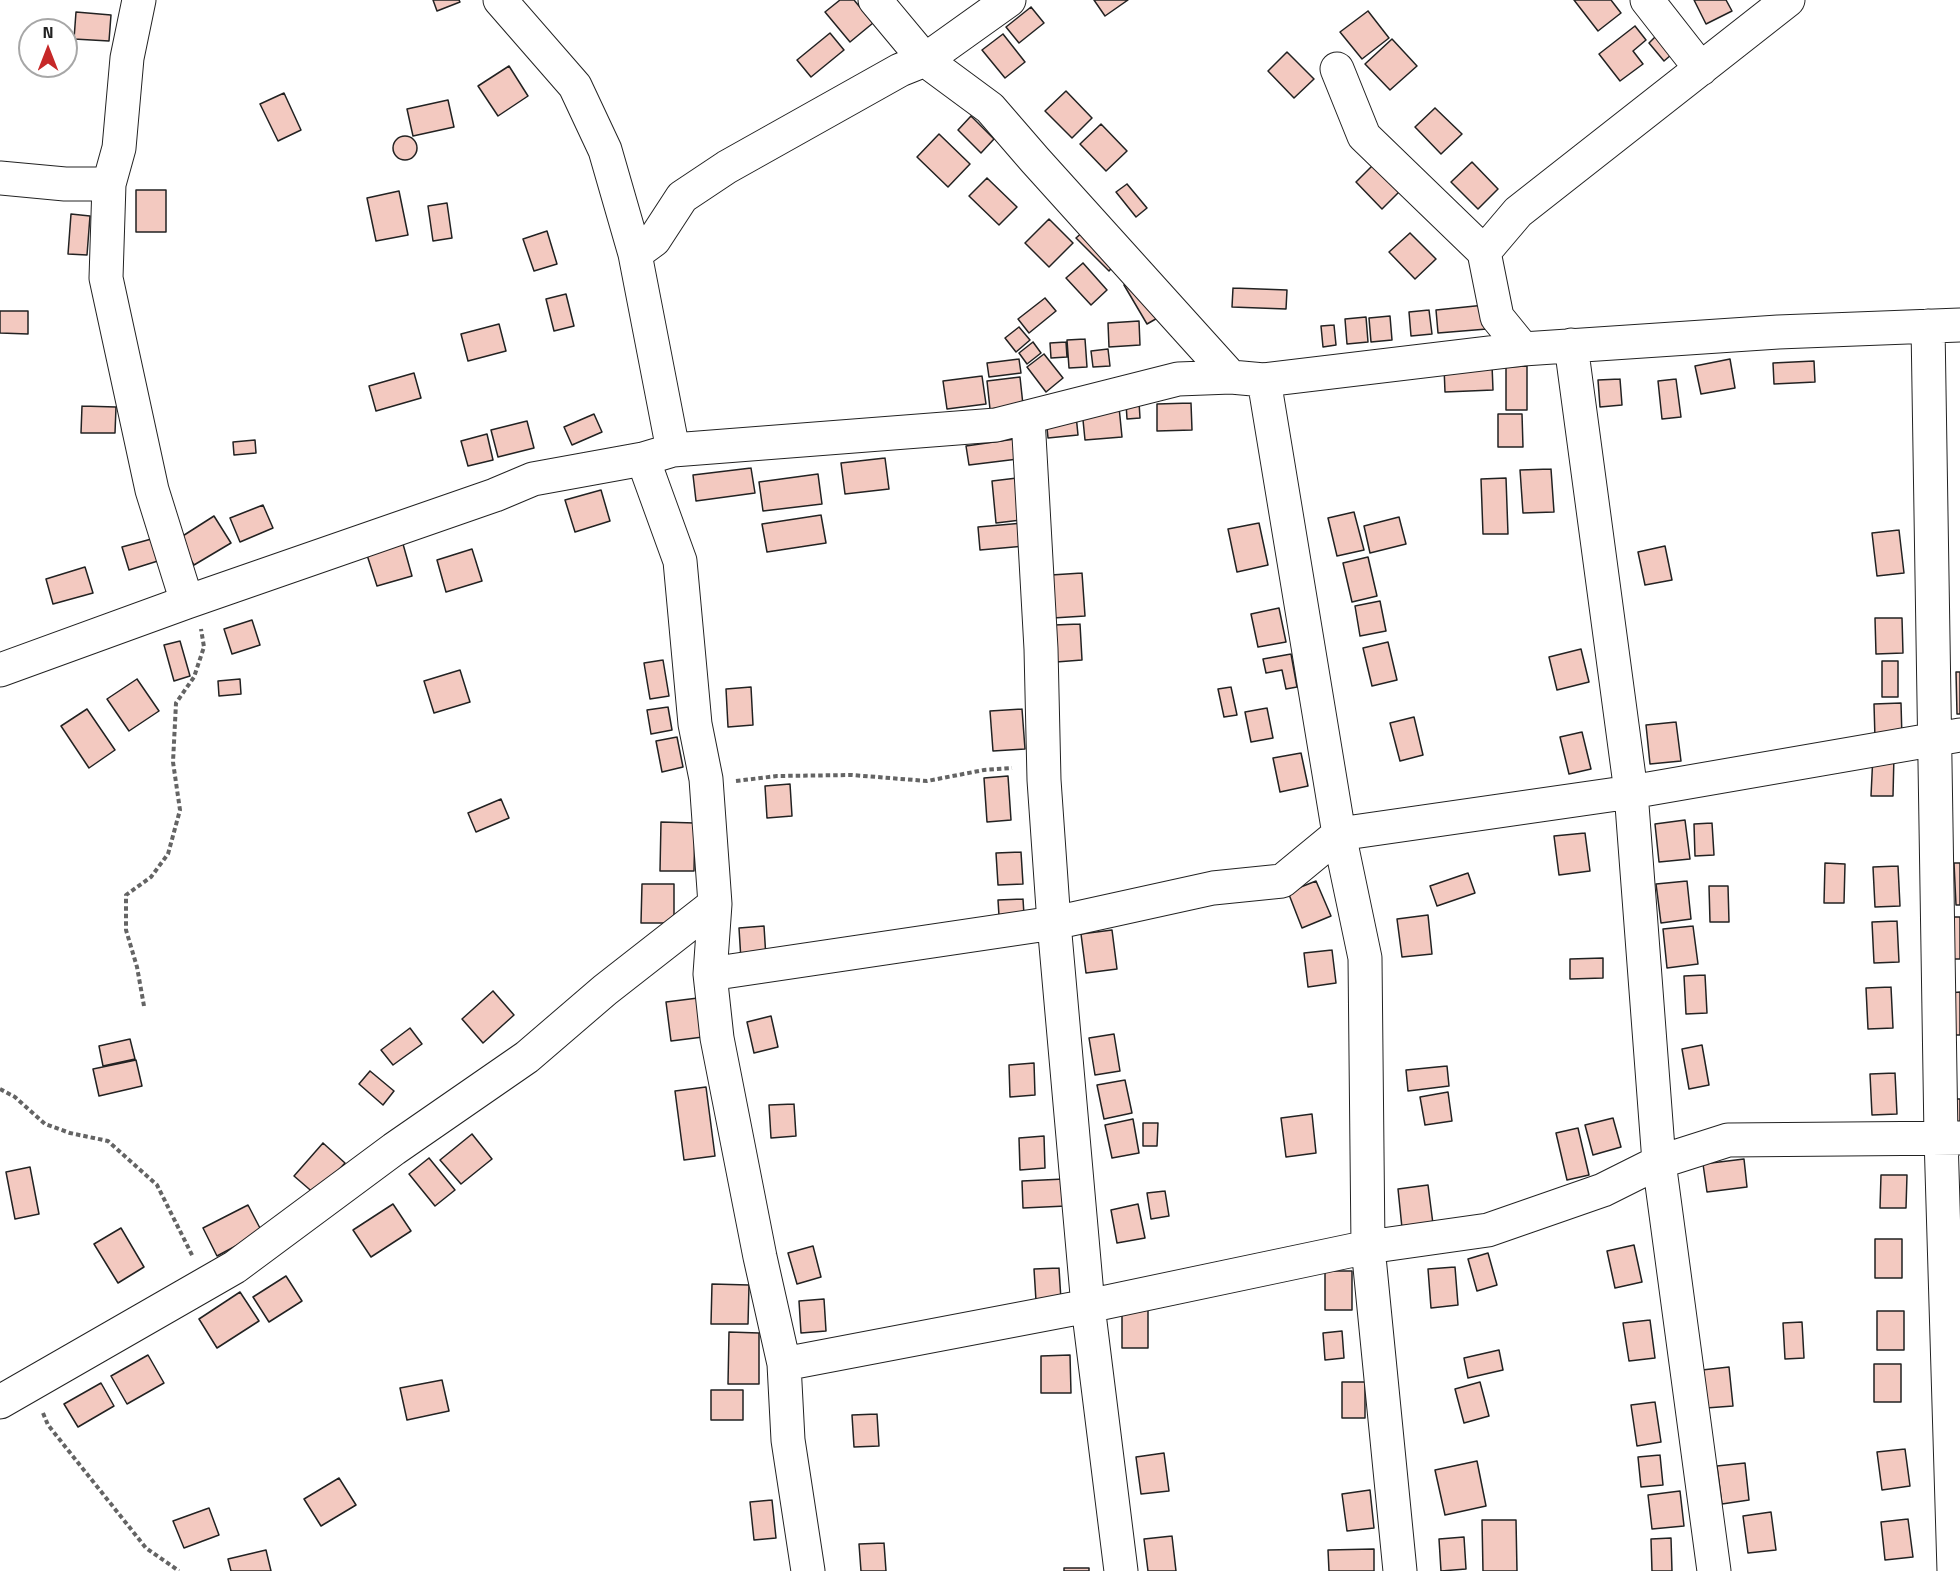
<!DOCTYPE html>
<style>
body{margin:0}
#map{position:relative;width:1960px;height:1571px;overflow:hidden;background:#fff;font-family:"Titillium Web",sans-serif}
canvas{display:block}
.north{position:absolute;left:18px;top:18px;width:60px;height:60px;box-sizing:border-box;background:#fff;border:2px solid #a7a7a7;border-radius:50%;rotate:0deg;font-size:16px;font-weight:700;line-height:24px;text-align:center;color:#222}
.north::after{content:'';display:block;margin:auto;width:21px;height:27px;background:#c62828;clip-path:polygon(50% 0,100% 100%,50% 72%,0 100%)}
</style>
<div id="map">
<canvas width="1960" height="1571"></canvas>
<div class="north">N</div>
</div>
<script>
const c = document.querySelector('canvas').getContext('2d');
c.lineJoin = 'round';
function fill(path, color) { c.fillStyle = color; c.fill(path, 'evenodd'); }
const toPath = rows => new Path2D(rows.map(r => 'M' + r).join(''));
function stroke(path, color, width, dash) { c.strokeStyle = color; c.lineWidth = width; c.lineCap = dash ? 'butt' : 'round'; c.setLineDash(dash || []); c.stroke(path); }
const building = toPath([
 [433,0,459,0,460,2,437,11,433,0],
 [840,0,854,0,873,23,850,42,825,12,840,0],
 [1094,0,1128,0,1105,16,1094,0],
 [1574,0,1611,0,1621,13,1598,31,1574,0],
 [1694,0,1726,0,1732,11,1706,24,1694,0],
 [1031,7,1044,23,1019,43,1006,27,1031,7],
 [1368,11,1389,38,1362,59,1340,32,1368,11],
 [76,12,111,15,109,41,74,39,76,12],
 [1635,26,1646,40,1633,51,1643,64,1620,81,1599,54,1635,26],
 [830,33,844,50,811,77,797,60,830,33],
 [1003,34,1025,62,1005,78,982,50,1003,34],
 [1656,36,1671,55,1664,61,1649,43,1656,36],
 [1392,39,1417,66,1390,90,1365,64,1392,39],
 [1287,52,1314,79,1294,98,1268,71,1287,52],
 [509,66,528,96,498,116,478,86,509,66],
 [1066,91,1092,118,1072,138,1045,111,1066,91],
 [284,93,301,130,278,141,260,104,284,93],
 [448,100,454,127,413,136,407,109,448,100],
 [1435,108,1462,134,1441,154,1415,127,1435,108],
 [971,116,994,139,981,153,958,130,971,116],
 [1101,124,1127,151,1106,171,1080,144,1101,124],
 [939,134,970,164,948,187,917,157,939,134],
 '393 148a12 12 0 1 1 24 0a12 12 0 1 1-24 0Z',
 [1376,162,1402,189,1382,209,1356,182,1376,162],
 [1472,162,1498,189,1478,209,1451,182,1472,162],
 [987,178,1017,207,999,225,969,196,987,178],
 [1127,184,1147,208,1136,217,1116,192,1127,184],
 [136,190,166,190,166,232,136,232,136,190],
 [399,191,408,235,376,241,367,198,399,191],
 [447,203,452,238,433,241,428,206,447,203],
 [71,214,90,216,87,255,68,254,71,214],
 [1049,219,1073,243,1049,267,1025,243,1049,219],
 [1085,230,1117,262,1109,271,1076,238,1085,230],
 [547,231,557,264,534,271,523,239,547,231],
 [1410,233,1436,259,1415,279,1389,252,1410,233],
 [1083,263,1107,290,1091,305,1066,278,1083,263],
 [1138,277,1161,316,1147,324,1124,285,1138,277],
 [1233,288,1287,290,1286,309,1232,307,1233,288],
 [566,294,574,326,554,331,546,299,566,294],
 [1045,298,1056,311,1029,333,1018,319,1045,298],
 [1485,305,1487,329,1438,333,1436,310,1485,305],
 [1429,310,1432,334,1411,336,1409,312,1429,310],
 [0,311,28,311,28,334,0,333,0,311],
 [1390,316,1392,340,1371,342,1369,318,1390,316],
 [1366,317,1368,342,1347,344,1345,319,1366,317],
 [1139,321,1140,345,1109,347,1108,323,1139,321],
 [499,324,506,351,468,361,461,334,499,324],
 [1334,325,1336,345,1323,347,1321,326,1334,325],
 [1019,327,1030,340,1016,352,1005,338,1019,327],
 [1085,339,1087,367,1069,368,1067,340,1085,339],
 [1033,342,1041,353,1027,364,1019,353,1033,342],
 [1066,342,1067,357,1051,358,1050,343,1066,342],
 [1108,349,1110,366,1093,367,1091,351,1108,349],
 [1044,354,1063,378,1046,392,1027,367,1044,354],
 [1019,359,1021,373,989,377,987,363,1019,359],
 [1730,359,1735,388,1701,394,1695,366,1730,359],
 [1814,361,1815,382,1774,384,1773,363,1814,361],
 [1492,365,1493,390,1445,392,1444,367,1492,365],
 [1527,366,1527,410,1506,410,1506,367,1527,366],
 [414,373,421,398,376,411,369,386,414,373],
 [982,376,986,404,947,409,943,381,982,376],
 [1020,377,1023,405,990,409,987,381,1020,377],
 [1620,379,1622,405,1600,407,1598,380,1620,379],
 [1676,379,1681,417,1662,419,1658,381,1676,379],
 [1139,402,1140,418,1127,419,1126,403,1139,402],
 [1191,403,1192,430,1157,431,1157,404,1191,403],
 [82,406,116,407,115,433,81,433,82,406],
 [1119,407,1122,437,1085,440,1082,410,1119,407],
 [594,414,602,432,572,445,564,427,594,414],
 [1498,414,1522,414,1523,447,1498,447,1498,414],
 [1076,415,1078,435,1048,438,1046,418,1076,415],
 [527,421,534,448,498,457,491,430,527,421],
 [487,434,493,460,468,466,461,441,487,434],
 [1015,439,1018,459,969,465,966,446,1015,439],
 [255,440,256,453,234,455,233,442,255,440],
 [885,458,889,489,845,494,841,463,885,458],
 [751,468,755,493,696,501,693,475,751,468],
 [1551,469,1554,512,1523,513,1520,470,1551,469],
 [818,474,822,504,763,511,759,482,818,474],
 [1017,478,1021,520,996,523,992,481,1017,478],
 [1506,478,1508,534,1483,534,1481,479,1506,478],
 [601,490,610,521,575,532,565,500,601,490],
 [263,505,273,528,240,542,230,518,263,505],
 [1354,512,1364,550,1337,556,1328,518,1354,512],
 [821,515,826,543,767,552,762,524,821,515],
 [214,516,231,543,194,565,178,539,214,516],
 [1399,517,1406,544,1370,553,1364,526,1399,517],
 [1023,523,1025,546,980,550,978,527,1023,523],
 [1259,523,1268,565,1237,572,1228,529,1259,523],
 [1899,530,1904,573,1877,576,1872,533,1899,530],
 [155,538,161,560,129,570,122,547,155,538],
 [403,544,412,576,377,586,367,555,403,544],
 [1665,546,1672,580,1645,585,1638,552,1665,546],
 [472,549,482,581,446,592,437,560,472,549],
 [1368,557,1377,596,1352,602,1343,563,1368,557],
 [85,567,93,593,53,604,46,579,85,567],
 [1082,573,1085,616,1053,618,1051,575,1082,573],
 [1380,601,1386,631,1360,636,1355,606,1380,601],
 [1279,608,1286,642,1258,647,1251,614,1279,608],
 [1875,618,1902,618,1903,653,1876,654,1875,618],
 [252,620,260,645,232,654,224,629,252,620],
 [1080,624,1082,660,1056,662,1054,625,1080,624],
 [180,641,190,676,174,681,164,645,180,641],
 [1388,642,1397,680,1372,686,1363,648,1388,642],
 [1581,649,1589,682,1557,690,1549,657,1581,649],
 [1291,654,1297,687,1286,689,1282,670,1266,673,1263,659,1291,654],
 [663,660,669,696,650,699,644,663,663,660],
 [1882,661,1898,661,1898,697,1882,697,1882,661],
 [460,670,470,702,434,713,424,681,460,670],
 [1956,672,1960,672,1960,714,1957,714,1956,672],
 [137,679,159,711,129,731,107,699,137,679],
 [240,679,241,694,219,696,218,681,240,679],
 [751,687,753,725,728,727,726,689,751,687],
 [1231,687,1237,715,1224,717,1218,689,1231,687],
 [1901,703,1902,739,1875,739,1874,704,1901,703],
 [668,707,672,730,651,734,647,710,668,707],
 [1267,708,1273,738,1251,742,1245,712,1267,708],
 [87,709,115,750,89,768,61,726,87,709],
 [1022,709,1025,749,993,751,990,711,1022,709],
 [1414,717,1423,755,1400,761,1390,723,1414,717],
 [1676,722,1681,761,1650,764,1646,725,1676,722],
 [1582,732,1591,769,1569,774,1560,737,1582,732],
 [677,737,683,767,662,772,656,741,677,737],
 [1301,753,1308,786,1280,792,1273,758,1301,753],
 [1873,754,1894,755,1893,796,1871,796,1873,754],
 [1008,776,1011,820,987,822,984,778,1008,776],
 [790,784,792,816,767,818,765,786,790,784],
 [501,799,509,818,476,832,468,813,501,799],
 [1685,820,1690,859,1659,862,1655,824,1685,820],
 [661,822,695,823,694,871,660,871,661,822],
 [1712,823,1714,855,1695,856,1694,824,1712,823],
 [1585,833,1590,871,1559,875,1554,836,1585,833],
 [1021,852,1023,884,998,885,996,853,1021,852],
 [1825,863,1845,864,1844,903,1824,903,1825,863],
 [1954,863,1960,863,1960,905,1956,905,1954,863],
 [1898,866,1900,906,1875,907,1873,867,1898,866],
 [1468,873,1475,893,1437,906,1430,886,1468,873],
 [1316,881,1331,916,1302,928,1288,892,1316,881],
 [1687,881,1691,919,1661,923,1656,884,1687,881],
 [642,884,674,884,674,923,641,923,642,884],
 [1709,886,1728,886,1729,922,1710,922,1709,886],
 [1023,899,1025,931,1000,932,998,900,1023,899],
 [1428,915,1432,954,1402,957,1397,919,1428,915],
 [1952,917,1960,917,1960,959,1953,959,1952,917],
 [1897,921,1899,962,1874,963,1872,922,1897,921],
 [764,926,766,958,741,960,739,928,764,926],
 [1693,926,1698,964,1667,968,1663,929,1693,926],
 [1112,930,1117,969,1086,973,1081,934,1112,930],
 [1332,950,1336,983,1308,987,1304,953,1332,950],
 [1603,958,1603,978,1570,979,1570,959,1603,958],
 [1705,975,1707,1013,1686,1014,1684,976,1705,975],
 [1891,987,1893,1028,1868,1029,1866,988,1891,987],
 [493,991,514,1015,483,1043,462,1019,493,991],
 [1960,992,1960,1035,1952,1035,1949,993,1960,992],
 [698,998,703,1037,671,1041,666,1002,698,998],
 [771,1016,778,1047,754,1053,747,1022,771,1016],
 [410,1028,422,1044,393,1065,381,1050,410,1028],
 [1114,1034,1120,1071,1095,1075,1089,1038,1114,1034],
 [130,1039,135,1059,103,1066,99,1046,130,1039],
 [1702,1045,1709,1085,1689,1089,1682,1049,1702,1045],
 [136,1060,142,1086,99,1096,93,1069,136,1060],
 [1034,1063,1035,1095,1010,1097,1009,1065,1034,1063],
 [1447,1066,1449,1086,1408,1091,1406,1070,1447,1066],
 [370,1071,394,1091,383,1105,359,1084,370,1071],
 [1895,1073,1897,1114,1872,1115,1870,1074,1895,1073],
 [1125,1080,1132,1113,1104,1119,1097,1085,1125,1080],
 [706,1087,715,1156,684,1160,675,1091,706,1087],
 [1448,1092,1452,1121,1425,1125,1420,1097,1448,1092],
 [1954,1099,1960,1099,1960,1128,1955,1128,1954,1099],
 [794,1104,796,1136,771,1138,769,1105,794,1104],
 [1312,1114,1316,1153,1286,1157,1281,1118,1312,1114],
 [1613,1118,1621,1147,1593,1155,1585,1125,1613,1118],
 [1133,1119,1139,1153,1112,1158,1105,1125,1133,1119],
 [1143,1123,1158,1123,1157,1146,1143,1146,1143,1123],
 [1578,1128,1589,1175,1567,1180,1556,1133,1578,1128],
 [472,1134,492,1159,461,1184,440,1160,472,1134],
 [1044,1136,1045,1168,1020,1170,1019,1138,1044,1136],
 [323,1143,345,1163,316,1195,294,1176,323,1143],
 [429,1158,455,1190,435,1206,409,1174,429,1158],
 [1744,1159,1747,1187,1707,1192,1703,1164,1744,1159],
 [30,1167,39,1214,15,1219,6,1172,30,1167],
 [1881,1175,1907,1175,1906,1208,1880,1208,1881,1175],
 [1064,1179,1066,1206,1023,1208,1022,1181,1064,1179],
 [1428,1185,1433,1224,1402,1228,1398,1189,1428,1185],
 [1165,1191,1169,1216,1151,1219,1147,1193,1165,1191],
 [393,1204,411,1231,371,1257,353,1230,393,1204],
 [1138,1204,1145,1238,1117,1243,1111,1210,1138,1204],
 [248,1205,262,1232,217,1256,203,1228,248,1205],
 [121,1228,144,1267,118,1283,94,1244,121,1228],
 [1875,1239,1902,1239,1902,1278,1875,1278,1875,1239],
 [1634,1245,1642,1282,1615,1288,1607,1251,1634,1245],
 [813,1246,821,1277,797,1284,788,1253,813,1246],
 [1488,1253,1497,1285,1477,1291,1468,1259,1488,1253],
 [1455,1267,1458,1305,1431,1308,1428,1269,1455,1267],
 [1059,1268,1061,1300,1036,1301,1034,1269,1059,1268],
 [1325,1271,1352,1271,1352,1310,1325,1310,1325,1271],
 [286,1276,302,1301,269,1322,253,1297,286,1276],
 [712,1284,749,1285,748,1324,711,1324,712,1284],
 [240,1292,259,1321,217,1348,199,1319,240,1292],
 [824,1299,826,1331,801,1333,799,1301,824,1299],
 [1122,1309,1148,1309,1148,1348,1122,1348,1122,1309],
 [1877,1311,1904,1311,1904,1350,1877,1350,1877,1311],
 [1650,1320,1655,1358,1629,1361,1623,1323,1650,1320],
 [1802,1322,1804,1358,1785,1359,1783,1323,1802,1322],
 [1342,1331,1344,1358,1325,1360,1323,1333,1342,1331],
 [729,1332,759,1333,759,1384,728,1384,729,1332],
 [1499,1350,1503,1370,1468,1378,1464,1358,1499,1350],
 [148,1355,164,1383,127,1404,111,1376,148,1355],
 [1070,1355,1071,1393,1041,1393,1041,1356,1070,1355],
 [1874,1364,1901,1364,1901,1402,1874,1402,1874,1364],
 [1729,1367,1733,1406,1706,1408,1702,1370,1729,1367],
 [442,1380,449,1411,407,1420,400,1388,442,1380],
 [1342,1382,1365,1382,1365,1418,1342,1418,1342,1382],
 [1480,1382,1489,1416,1464,1423,1455,1389,1480,1382],
 [101,1383,114,1406,78,1427,64,1404,101,1383],
 [711,1390,743,1390,743,1420,711,1420,711,1390],
 [1655,1402,1661,1442,1637,1446,1631,1405,1655,1402],
 [877,1414,879,1446,854,1447,852,1415,877,1414],
 [1905,1449,1910,1486,1882,1490,1877,1452,1905,1449],
 [1164,1453,1169,1491,1141,1494,1136,1457,1164,1453],
 [1660,1455,1663,1485,1641,1487,1638,1457,1660,1455],
 [1477,1461,1486,1506,1445,1515,1435,1470,1477,1461],
 [1745,1463,1749,1500,1722,1504,1717,1466,1745,1463],
 [339,1478,356,1505,321,1526,304,1499,339,1478],
 [1370,1490,1374,1528,1347,1531,1342,1494,1370,1490],
 [1680,1491,1684,1526,1652,1529,1648,1495,1680,1491],
 [772,1500,776,1538,754,1540,750,1502,772,1500],
 [209,1508,219,1535,184,1548,173,1521,209,1508],
 [1771,1512,1776,1550,1748,1553,1743,1516,1771,1512],
 [1908,1519,1913,1557,1885,1560,1881,1522,1908,1519],
 [1482,1520,1516,1520,1517,1571,1483,1571,1482,1520],
 [1172,1536,1176,1571,1148,1571,1144,1539,1172,1536],
 [1464,1537,1466,1569,1441,1571,1439,1539,1464,1537],
 [1671,1538,1672,1571,1652,1571,1651,1539,1671,1538],
 [884,1543,886,1571,861,1571,859,1544,884,1543],
 [1374,1549,1374,1571,1329,1571,1328,1550,1374,1549],
 [266,1550,271,1571,231,1571,228,1559,266,1550],
 [1064,1568,1089,1568,1089,1571,1064,1571,1064,1568]
]);
fill(building, '#f3c9c0');
stroke(building, '#222', 1.5);
const minor = toPath([
 [500,0,575,86,605,150,635,254],
 [875,0,925,60,1009,0],
 [1647,0,1701,69],
 [1337,69,1364,136,1484,252],
 [0,178,65,184,109,184,119,148,127,58,139,0],
 [109,184,106,278,152,490,187,602],
 [1928,326,1941,1137,1954,1571],
 [1571,345,1631,792,1659,1162,1714,1571],
 [1523,349,1497,317,1484,252,1518,212,1788,0],
 [1264,380,1339,834,1365,958,1368,1247,1400,1571],
 [1028,418,1041,649,1044,780,1054,923,1088,1306,1121,1571],
 [673,450,635,254,654,240,682,197,727,167,900,70,925,60,990,108,1035,160,1231,377],
 [643,459,680,561,695,724,706,779,715,904,710,974,717,1038,760,1257,784,1364,788,1440,808,1571],
 [0,670,187,602,495,495,533,479,643,459,673,450,996,425,1178,379,1231,377,1264,380,1523,349,1778,332,1960,325],
 [710,974,1054,923,1213,888,1282,881,1339,834,1631,792,1960,735],
 [784,1364,1088,1306,1368,1247,1488,1230,1603,1190,1659,1162,1728,1140,1960,1138],
 [0,1402,235,1267,394,1149,527,1057,605,990,715,904]
]);
stroke(minor, '#222', 35);
stroke(toPath([
 [736,781,777,776,852,775,927,781,984,770,1012,768],
 [144,1006,137,967,126,930,126,895,151,877,168,854,180,810,173,762,176,703,194,677,204,647,201,629],
 [0,1089,15,1097,45,1124,70,1133,108,1141,157,1185,193,1257],
 [43,1413,48,1425,146,1548,179,1571]
]), '#646464', 4, [4.5, 3]);
stroke(minor, '#fff', 33);
</script>
